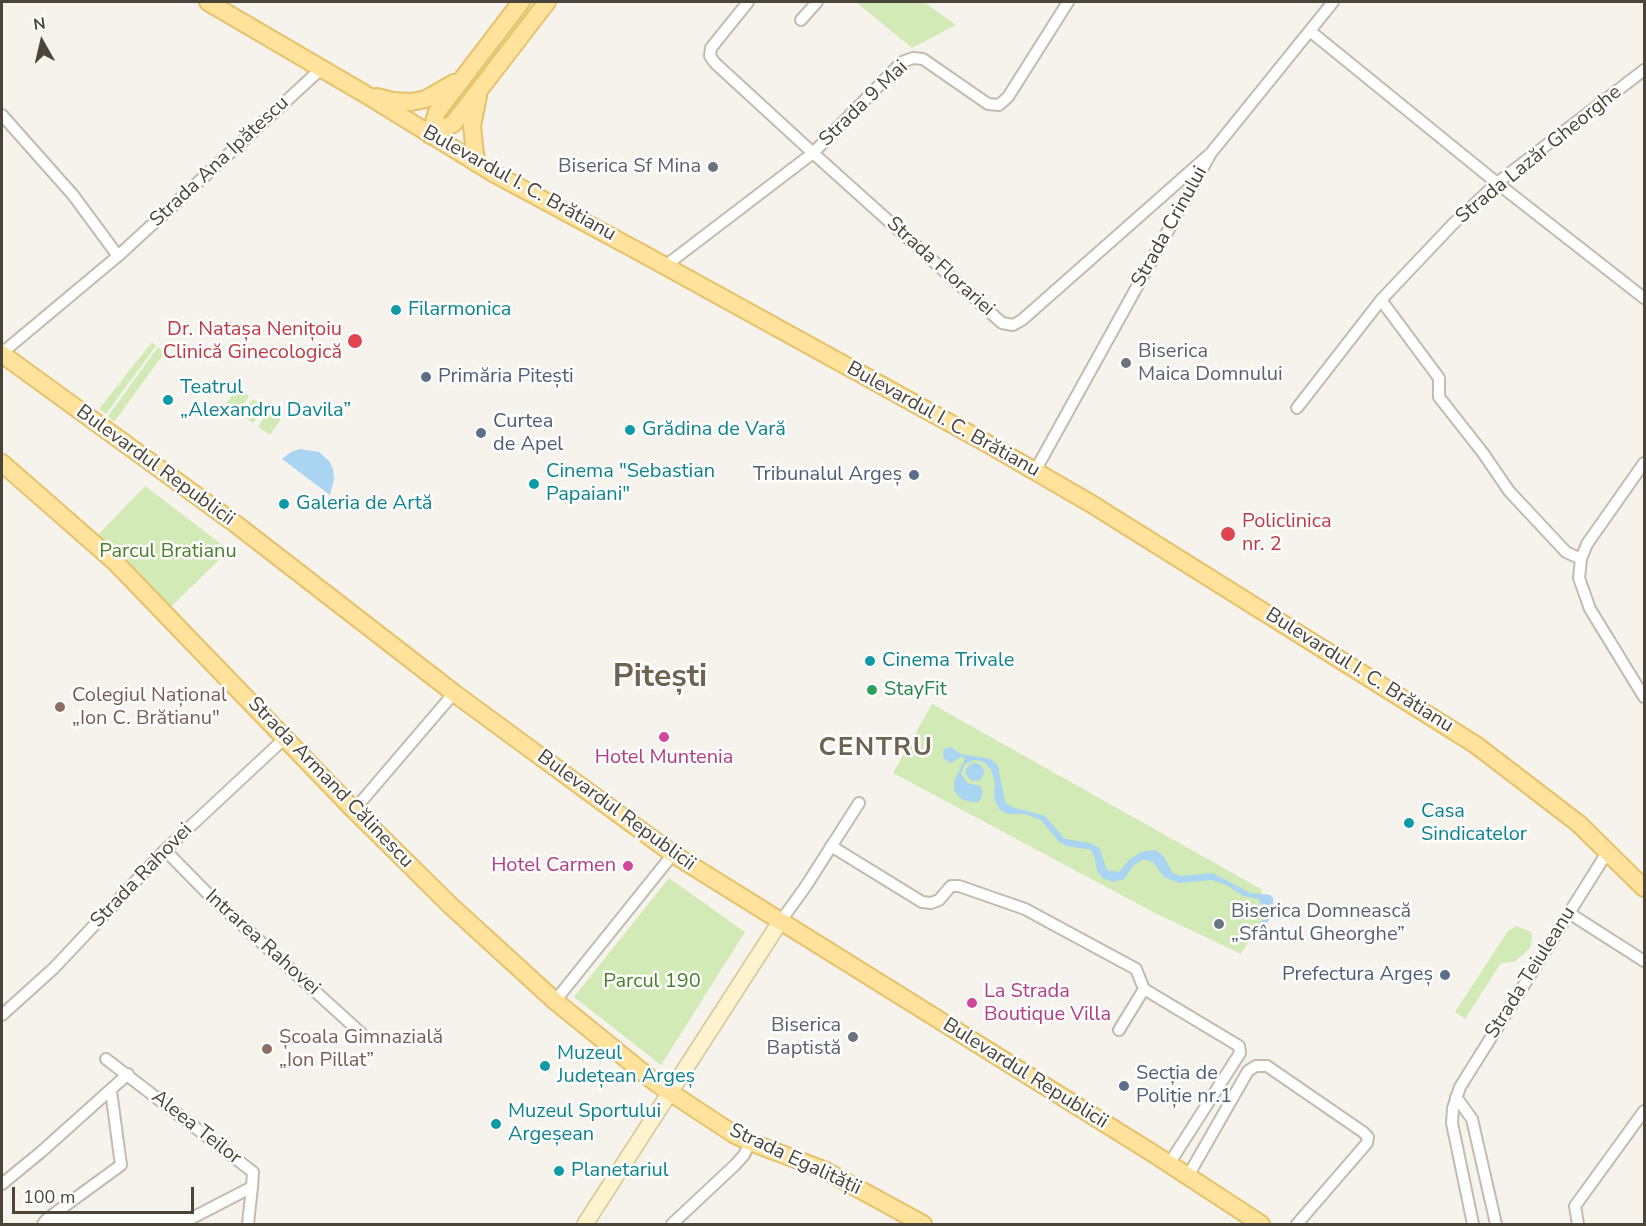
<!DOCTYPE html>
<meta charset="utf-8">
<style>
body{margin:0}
#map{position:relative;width:1646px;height:1226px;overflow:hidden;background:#f6f3ec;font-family:"Nunito Sans",sans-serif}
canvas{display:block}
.frame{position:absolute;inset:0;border:3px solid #4b4439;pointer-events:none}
.north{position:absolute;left:12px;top:12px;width:60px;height:60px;-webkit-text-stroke:4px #fff;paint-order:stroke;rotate:352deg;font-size:16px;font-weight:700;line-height:24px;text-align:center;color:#4b4439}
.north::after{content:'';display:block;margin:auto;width:21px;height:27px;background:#4b4439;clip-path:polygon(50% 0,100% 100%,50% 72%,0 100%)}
.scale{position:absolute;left:12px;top:1187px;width:182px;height:27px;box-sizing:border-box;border:3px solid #4b4439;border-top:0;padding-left:8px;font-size:18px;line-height:21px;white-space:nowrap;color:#4b4439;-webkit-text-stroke:4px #fff;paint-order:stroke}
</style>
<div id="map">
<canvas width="1646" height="1226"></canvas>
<div class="frame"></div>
<div class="north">N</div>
<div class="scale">100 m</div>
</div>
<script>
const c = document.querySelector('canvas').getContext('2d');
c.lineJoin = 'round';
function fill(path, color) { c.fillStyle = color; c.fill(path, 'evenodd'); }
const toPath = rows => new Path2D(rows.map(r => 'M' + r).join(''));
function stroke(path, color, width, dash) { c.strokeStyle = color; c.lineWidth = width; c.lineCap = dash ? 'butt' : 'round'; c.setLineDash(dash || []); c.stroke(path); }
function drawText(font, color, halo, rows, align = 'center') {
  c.font = font + ' "Nunito Sans",sans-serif'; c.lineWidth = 5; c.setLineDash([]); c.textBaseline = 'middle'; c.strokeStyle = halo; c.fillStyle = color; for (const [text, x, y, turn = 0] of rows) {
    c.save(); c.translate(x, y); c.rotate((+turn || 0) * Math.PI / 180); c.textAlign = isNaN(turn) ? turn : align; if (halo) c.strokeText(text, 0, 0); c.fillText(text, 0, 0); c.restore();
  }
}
fill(toPath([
 [522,2,547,2,480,87,430,135],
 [856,2,924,2,956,25,912,48],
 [152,342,156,346,106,414,99,409],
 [158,347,165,352,114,422,108,416],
 [237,388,249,396,238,412,226,404],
 [253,399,265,407,253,423,241,415],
 [269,410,281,419,270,435,258,427],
 [145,486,229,550,171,607,96,537],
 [932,704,1261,889,1267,911,1241,954,1155,913,893,773],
 [669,878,745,932,661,1065,574,997],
 [1516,926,1531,932,1532,939,1530,948,1514,962,1501,963,1465,1019,1455,1012,1508,931]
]), '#d2eab5');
fill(toPath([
 [300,449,319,452,329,461,333,469,334,479,330,495,282,459,291,452],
 [951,747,961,754,991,759,998,766,1005,802,1012,807,1045,816,1065,839,1090,843,1099,848,1107,870,1119,872,1129,860,1141,852,1156,850,1164,857,1172,872,1180,876,1213,873,1250,893,1270,895,1273,898,1274,912,1255,941,1251,937,1267,912,1261,905,1259,899,1243,896,1228,886,1213,880,1179,883,1164,877,1153,862,1143,859,1133,866,1124,879,1113,882,1102,878,1097,870,1095,859,1091,850,1067,846,1059,842,1041,820,1025,814,1009,814,1000,810,994,798,995,784,991,770,984,762,974,760,965,764,961,773,967,783,980,786,983,793,979,802,971,802,961,799,954,790,954,781,965,759,962,756,951,763,944,759,943,754,944,749],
 '966 772a9 9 0 1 1 18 0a9 9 0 1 1-18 0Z'
]), '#a9d4f2');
const street = toPath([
 [748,2,711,48,710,56,715,63,813,153,1002,323,1013,325,1022,320,1211,153],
 [801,20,817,2],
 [1310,31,1497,183,1644,298],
 [2,115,73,195,118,256],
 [665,266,813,153,902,62,913,58,923,59,988,104,999,105,1008,97,1068,2],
 [1381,300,1439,378,1439,397,1483,453,1509,491,1566,552,1581,559],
 [2,353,118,256,322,68],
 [1297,408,1381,300,1453,224,1497,183,1644,70],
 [1644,463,1587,544,1581,559,1579,578,1590,609,1644,697],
 [1035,471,1211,153,1333,2],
 [354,810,454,693],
 [831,846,922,902,931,903,939,900,951,886,959,886,1025,909,1136,969,1144,989,1239,1046,1240,1053,1169,1164],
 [165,850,208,894,361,1033],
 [1569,913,1644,961],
 [780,922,806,886,859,803],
 [555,1001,673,854],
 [2,1015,54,968,165,850,285,738],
 [1119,1030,1144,989],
 [1456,1097,1472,1119,1496,1224],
 [1188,1176,1248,1071,1256,1066,1267,1066,1363,1132,1368,1137,1367,1143,1297,1224],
 [2,1184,41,1152,128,1074],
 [47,1219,121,1165,111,1091],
 [43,1224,46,1220,60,1218,192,1218,252,1187,253,1172,106,1059],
 [248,1224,252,1187],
 [672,1224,735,1165,744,1155,750,1142],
 [1473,1224,1452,1123,1453,1108,1460,1087,1608,851],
 [1578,1224,1575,1206,1644,1111]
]);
const secondary = toPath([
 [585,1224,780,922]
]);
const primary = toPath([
 [208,2,365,94,493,173,647,256,988,444,1090,503,1476,745,1579,824,1644,888],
 [377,97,393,101,411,102,426,99,454,83],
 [430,135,453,124,547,2],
 [430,135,437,112,521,2],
 [476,163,472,126,478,96],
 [2,354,237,525,454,693,673,854,1154,1154,1261,1224],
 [2,463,115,562,354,810,451,906,555,1001,656,1083,735,1135,750,1142,824,1170,923,1224]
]);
stroke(street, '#c2bbae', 14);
stroke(secondary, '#d6c79b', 18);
stroke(primary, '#e6c16a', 20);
stroke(street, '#fff', 10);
stroke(secondary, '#fff3cd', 15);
stroke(primary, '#ffe39c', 16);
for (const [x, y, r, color] of [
 [713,167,6,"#6b7280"],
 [396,310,6,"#0f9aa8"],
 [355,341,8,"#e0444e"],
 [1126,363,6,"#6b7280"],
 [426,377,6,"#5c6f8a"],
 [168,400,6,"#0f9aa8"],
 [630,430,6,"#0f9aa8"],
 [481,433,6,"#5c6f8a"],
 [914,475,6,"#5c6f8a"],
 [534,484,6,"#0f9aa8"],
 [284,504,6,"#0f9aa8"],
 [1228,534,8,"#e0444e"],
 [870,661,6,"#0f9aa8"],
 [872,690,6,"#2e9e5b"],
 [60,707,6,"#8d6e63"],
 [664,737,6,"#d1479c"],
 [1409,823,6,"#0f9aa8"],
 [628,866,6,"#d1479c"],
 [1219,924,6,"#6b7280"],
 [1445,975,6,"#5c6f8a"],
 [972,1003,6,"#d1479c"],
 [853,1037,6,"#6b7280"],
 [267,1049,6,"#8d6e63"],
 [545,1066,6,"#0f9aa8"],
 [1124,1086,6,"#5c6f8a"],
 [496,1124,6,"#0f9aa8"],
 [559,1171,6,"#0f9aa8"]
]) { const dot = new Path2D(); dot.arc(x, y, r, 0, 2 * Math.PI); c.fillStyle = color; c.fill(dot); stroke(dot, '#fff', 2); }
drawText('20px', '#4b4439', '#fff', [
 ["Strada 9 Mai",864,104,-44],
 ["Strada Lazăr Gheorghe",1539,155,-39],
 ["Strada Ana Ipătescu",220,162,-43],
 ["Bulevardul I. C. Brătianu",519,184,29],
 ["Strada Crinului",1170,227,-61],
 ["Strada Florariei",940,267,42],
 ["Bulevardul I. C. Brătianu",943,420,29],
 ["Bulevardul Republicii",155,466,36],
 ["Bulevardul I. C. Brătianu",1359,671,32],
 ["Strada Armand Călinescu",330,783,46],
 ["Bulevardul Republicii",616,811,36],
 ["Strada Rahovei",142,876,-46],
 ["Intrarea Rahovei",262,943,42],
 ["Strada Teiuleanu",1531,973,-58],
 ["Bulevardul Republicii",1025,1074,32],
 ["Aleea Teilor",196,1128,38],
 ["Strada Egalității",795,1160,25]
]);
drawText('20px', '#5b616d', '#fff', [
 ["Biserica Sf Mina",701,167],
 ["Biserica",1138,352,"left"],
 ["Maica Domnului",1138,375,"left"],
 ["Biserica Domnească",1231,912,"left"],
 ["„Sfântul Gheorghe”",1231,935,"left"],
 ["Biserica",841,1026],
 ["Baptistă",841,1049]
], 'right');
drawText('20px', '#0d838f', '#fff', [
 ["Filarmonica",408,310],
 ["Teatrul",180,388],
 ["„Alexandru Davila”",180,411],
 ["Grădina de Vară",642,430],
 ["Cinema \"Sebastian",546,472],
 ["Papaiani\"",546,495],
 ["Galeria de Artă",296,504],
 ["Cinema Trivale",882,661],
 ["Casa",1421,812],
 ["Sindicatelor",1421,835],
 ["Muzeul",557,1054],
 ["Județean Argeș",557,1077],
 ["Muzeul Sportului",508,1112],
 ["Argeșean",508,1135],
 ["Planetariul",571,1171]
], 'left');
drawText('20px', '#be3a42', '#fff', [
 ["Dr. Natașa Nenițoiu",342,330],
 ["Clinică Ginecologică",342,353],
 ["Policlinica",1242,522,"left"],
 ["nr. 2",1242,545,"left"]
], 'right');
drawText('20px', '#4e5e75', '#fff', [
 ["Primăria Pitești",438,377],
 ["Curtea",493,422],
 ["de Apel",493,445],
 ["Tribunalul Argeș",902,475,"right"],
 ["Prefectura Argeș",1433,975,"right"],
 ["Secția de",1136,1074],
 ["Poliție nr.1",1136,1097]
], 'left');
drawText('20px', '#4a7f2a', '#fff', [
 ["Parcul Bratianu",168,552],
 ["Parcul 190",652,982]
]);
drawText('20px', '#27864d', '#fff', [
 ["StayFit",884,690]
], 'left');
drawText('20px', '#785e54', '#fff', [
 ["Colegiul Național",72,696],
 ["„Ion C. Brătianu\"",72,719],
 ["Școala Gimnazială",279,1038],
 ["„Ion Pillat”",279,1061]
], 'left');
drawText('20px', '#b23c85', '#fff', [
 ["Hotel Muntenia",664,758],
 ["Hotel Carmen",616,866,"right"],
 ["La Strada",984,992,"left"],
 ["Boutique Villa",984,1015,"left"]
]);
c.letterSpacing = '1.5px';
drawText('bold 26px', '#6e6250', '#fff', [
 ["CENTRU",876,749]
]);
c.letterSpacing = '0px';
drawText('bold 32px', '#6e6250', '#fff', [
 ["Pitești",660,678]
]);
</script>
